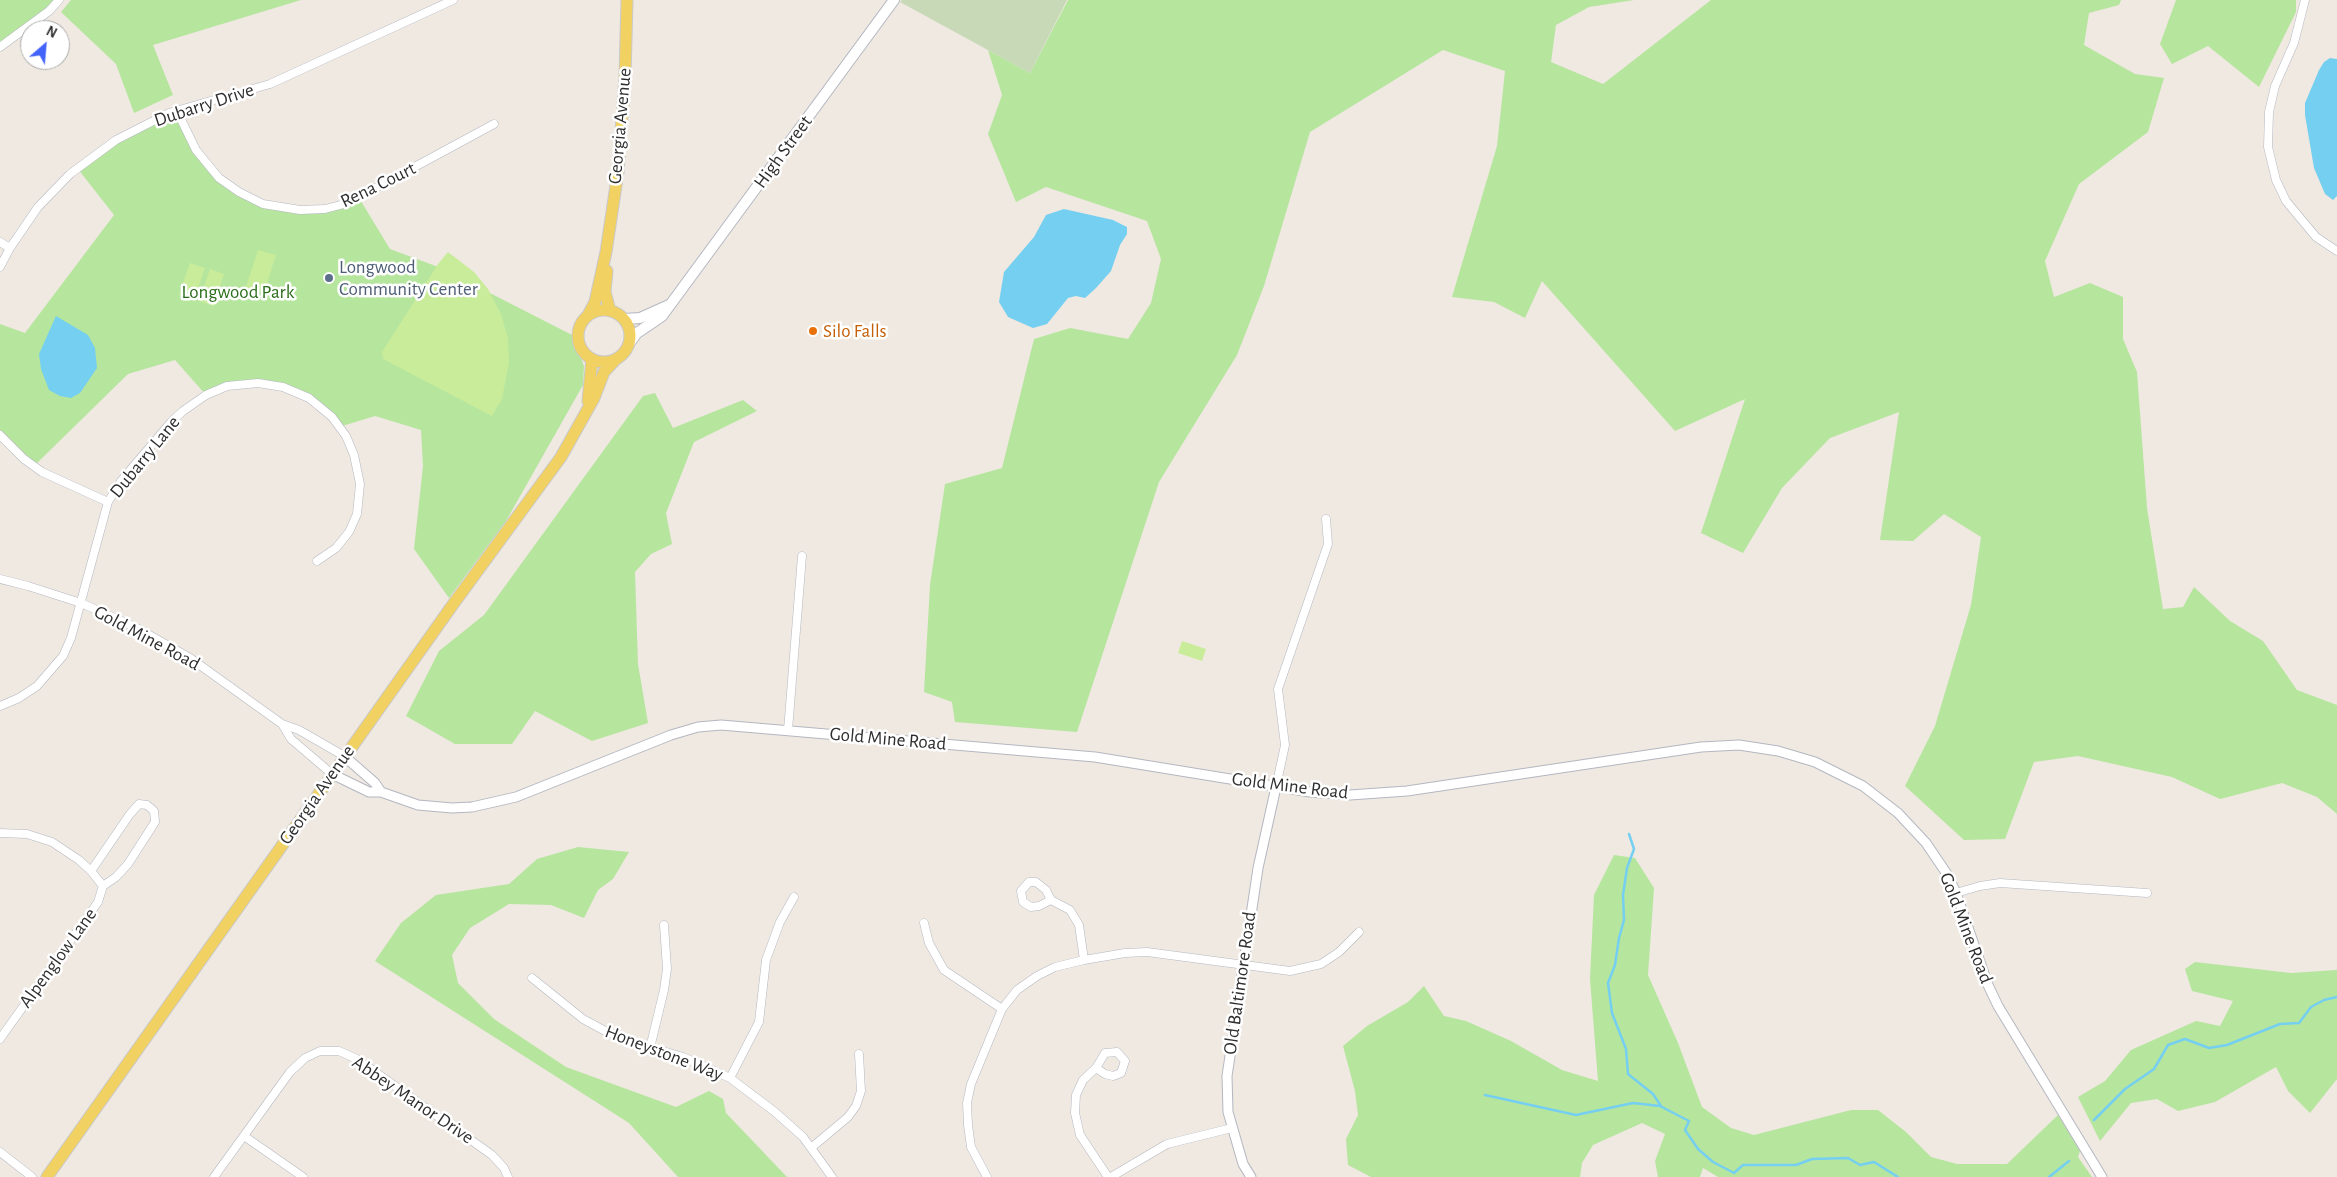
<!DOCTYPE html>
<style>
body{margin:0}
#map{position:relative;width:2337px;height:1177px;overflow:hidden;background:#efe9e1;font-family:"Alegreya Sans",sans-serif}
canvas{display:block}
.north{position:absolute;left:20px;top:20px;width:50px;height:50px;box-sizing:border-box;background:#fff;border:1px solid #ababab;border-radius:50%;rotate:27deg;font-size:14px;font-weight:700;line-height:20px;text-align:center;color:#2e2e2e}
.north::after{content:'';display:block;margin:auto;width:18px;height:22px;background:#4264fb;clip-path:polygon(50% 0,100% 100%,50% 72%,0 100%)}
</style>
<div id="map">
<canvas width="2337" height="1177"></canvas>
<div class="north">N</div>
</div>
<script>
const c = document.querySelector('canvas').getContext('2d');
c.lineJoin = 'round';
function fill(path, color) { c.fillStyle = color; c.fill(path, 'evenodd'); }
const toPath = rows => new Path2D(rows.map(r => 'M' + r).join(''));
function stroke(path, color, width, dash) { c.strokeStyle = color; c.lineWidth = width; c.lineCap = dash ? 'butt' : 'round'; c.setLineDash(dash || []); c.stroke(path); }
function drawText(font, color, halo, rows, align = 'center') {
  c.font = font + ' "Alegreya Sans",sans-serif'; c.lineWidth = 5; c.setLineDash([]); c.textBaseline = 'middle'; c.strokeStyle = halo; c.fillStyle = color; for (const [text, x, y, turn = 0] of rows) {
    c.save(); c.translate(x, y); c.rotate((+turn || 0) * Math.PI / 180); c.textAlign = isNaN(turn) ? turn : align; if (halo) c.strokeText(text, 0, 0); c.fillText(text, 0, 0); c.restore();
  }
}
fill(toPath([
 [0,0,59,0,0,47],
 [71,0,301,0,153,45,173,95,134,113,116,64,61,12],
 [1068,0,1634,0,1589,7,1556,25,1551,62,1603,84,1711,0,2121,0,2119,5,2089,13,2084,45,2135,74,2164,78,2148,132,2079,184,2045,261,2054,297,2090,283,2123,297,2123,339,2137,372,2147,508,2163,609,2183,607,2194,587,2230,621,2263,641,2297,690,2337,705,2337,814,2317,797,2282,783,2220,799,2172,777,2078,756,2034,762,2005,839,1964,840,1905,786,1935,726,1971,605,1981,537,1944,514,1913,541,1880,540,1899,412,1830,438,1782,488,1743,553,1701,533,1745,399,1675,431,1542,281,1525,318,1494,302,1452,297,1497,146,1505,71,1443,50,1310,132,1264,286,1237,355,1159,482,1077,732,955,722,952,702,924,692,930,585,945,484,1002,468,1034,339,1070,328,1128,339,1151,303,1161,259,1147,221,1046,187,1016,202,988,134,1002,95,988,50,1030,73],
 [2176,0,2296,0,2296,12,2259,87,2208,46,2172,64,2160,44],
 [177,111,196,150,219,178,263,204,325,209,359,198,390,249,441,268,572,335,584,366,583,385,506,521,449,598,414,549,423,466,421,430,375,416,339,427,309,398,283,387,227,386,206,395,175,360,128,374,34,466,0,435,0,324,25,333,114,215,78,169,116,140],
 [655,393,673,428,743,400,757,411,694,442,666,513,672,544,651,554,635,572,638,664,648,723,592,741,535,711,512,744,455,744,406,716,439,651,484,615,643,396],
 [578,847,629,852,613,879,598,890,584,918,551,905,509,904,470,928,452,955,458,983,494,1019,566,1067,676,1107,709,1091,723,1099,726,1113,787,1177,678,1177,629,1123,375,961,401,923,436,895,509,884,537,859],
 [1614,855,1635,858,1654,888,1648,975,1678,1043,1702,1107,1731,1128,1754,1135,1851,1110,1878,1110,1906,1132,1931,1157,1957,1164,2007,1164,2058,1115,2080,1151,2078,1157,2092,1177,1718,1177,1703,1168,1700,1177,1658,1177,1655,1161,1665,1134,1642,1123,1593,1145,1582,1163,1580,1177,1371,1177,1348,1165,1346,1139,1358,1115,1355,1091,1343,1046,1367,1026,1408,1002,1424,986,1444,1016,1466,1021,1511,1041,1562,1070,1598,1081,1590,979,1594,895],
 [2195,962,2291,973,2337,970,2337,1079,2310,1113,2288,1091,2276,1067,2215,1102,2178,1111,2157,1099,2131,1103,2100,1141,2078,1097,2105,1081,2131,1050,2196,1021,2220,1026,2233,1001,2192,991,2185,969]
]), '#b6e59e');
fill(toPath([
 [902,0,1067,0,1030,73,900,2]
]), '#c8d9b8');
fill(toPath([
 [258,250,276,255,264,293,246,287],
 [448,252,474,272,488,289,501,314,508,338,509,362,502,399,492,416,383,359,382,352,438,264],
 [190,263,205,268,194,300,179,295],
 [210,269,224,274,214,306,199,301],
 [1182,641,1206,649,1202,661,1178,653]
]), '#c9ec9a');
fill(toPath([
 [2330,58,2337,59,2337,196,2333,200,2325,194,2314,168,2305,115,2305,103,2319,70,2324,62],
 [1064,209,1113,220,1127,227,1127,234,1120,245,1111,271,1096,288,1085,298,1076,296,1068,298,1047,324,1033,328,1008,317,999,302,1004,272,1034,237,1046,215],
 [56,316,88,335,95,348,97,368,80,393,71,398,60,396,49,390,41,369,39,354]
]), '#75cff0');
stroke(toPath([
 [1629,834,1634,849,1627,868,1623,895,1624,920,1619,938,1615,965,1608,983,1612,1013,1626,1049,1628,1074,1653,1094,1661,1106],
 [1485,1095,1576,1115,1633,1103,1660,1106,1689,1121,1685,1130,1698,1149,1713,1162,1734,1173,1743,1165,1796,1165,1812,1159,1848,1158,1860,1165,1874,1162,1898,1177],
 [2094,1120,2125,1089,2154,1069,2168,1045,2185,1039,2209,1048,2227,1045,2280,1024,2299,1023,2311,1007,2324,1000,2337,997],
 [2049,1177,2069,1161]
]), '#75cff0', 2.5);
const minor = toPath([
 [2305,0,2294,43,2275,86,2269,112,2268,147,2276,180,2286,201,2316,237,2337,251],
 [0,47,49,11,59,0],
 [177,111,196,150,219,178,239,192,263,204,300,210,325,209,348,203,494,124],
 [0,242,10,248],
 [0,267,10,248,38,207,70,174,116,140,169,113,270,84,453,0],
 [0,435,24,459,42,472,108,502],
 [0,579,28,586,81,603,137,628,190,658,282,724],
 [0,706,19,698,37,686,63,656,71,638,108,502,121,481,172,421,183,411,206,395,227,386,258,383,283,387,309,398,332,417,346,436,354,455,360,484,357,514,349,532,336,548,317,561],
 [788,730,802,556],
 [332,774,291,739,282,724,299,730,344,756],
 [1276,787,1285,745,1278,689,1328,544,1326,519],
 [0,833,27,834,52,842,79,860,91,871,103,886],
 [1956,893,1980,886,2000,883,2147,893],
 [1051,900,1039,906,1031,907,1023,902,1021,891,1029,882,1036,882,1046,890,1051,900,1070,910,1079,925,1084,960],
 [924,923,929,943,944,970,1002,1009],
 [532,978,583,1019,607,1032,632,1042,683,1057,730,1078,775,1112,803,1137,832,1177],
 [0,1039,98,902,103,886,116,877,128,864,155,822,154,811,147,805,139,804,130,814,91,871],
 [650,1048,664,990,667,969,664,925],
 [1096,1068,1105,1074,1113,1076,1121,1073,1125,1061,1117,1052,1105,1053,1096,1068,1083,1080,1076,1095,1075,1113,1080,1135,1108,1177],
 [730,1078,759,1022,766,960,780,922,794,897],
 [244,1136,303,1177],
 [811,1148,848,1117,856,1106,861,1091,859,1054],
 [0,1152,32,1177],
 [214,1177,290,1072,305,1058,320,1051,339,1051,357,1059,492,1155,504,1168,508,1177],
 [987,1177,971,1147,968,1125,967,1103,971,1084,1002,1009,1017,990,1037,976,1055,967,1084,960,1125,953,1147,952,1290,971,1321,964,1339,952,1359,932],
 [1111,1177,1167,1144,1232,1128]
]);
const tertiary = toPath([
 [344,756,375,783,381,792],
 [332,774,369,792,381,792,418,805,452,808,472,807,516,797,671,735,698,727,721,725,1095,757,1310,792,1350,795,1407,791,1701,747,1739,745,1778,751,1815,762,1863,786,1898,813,1926,843,1947,874,1956,893,1988,985,1998,1006,2102,1177],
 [1251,1177,1243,1164,1228,1112,1227,1076,1258,868,1276,787]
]);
const secondary = toPath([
 [624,319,640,318,669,305],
 [628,345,637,333,662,316,894,0]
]);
const primary = toPath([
 [607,271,605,292,610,311],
 '578 336a26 26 0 1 1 52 0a26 26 0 1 1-52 0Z',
 [588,315,595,302,606,252,618,172,625,77,627,0],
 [588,401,592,359],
 [47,1177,454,603,561,457,594,398,604,372,616,359]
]);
stroke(minor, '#b4b7c1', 9);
stroke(tertiary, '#b4b7c1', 11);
stroke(secondary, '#b4b7c1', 12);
stroke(primary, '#c9c9c9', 13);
stroke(minor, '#fff', 8);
stroke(tertiary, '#fff', 9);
stroke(secondary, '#fff', 10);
stroke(primary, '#f2d163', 11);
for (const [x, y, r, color] of [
 [329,278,5,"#5c6f8a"],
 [813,331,5,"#e8710a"]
]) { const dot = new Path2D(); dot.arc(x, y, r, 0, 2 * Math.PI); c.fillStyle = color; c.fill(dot); stroke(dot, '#fff', 2); }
drawText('19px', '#2e2e2e', '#fff', [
 ["Dubarry Drive",204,105,-18],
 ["Georgia Avenue",620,126,-85],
 ["High Street",783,152,-54],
 ["Rena Court",378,185,-26],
 ["Dubarry Lane",145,457,-51],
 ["Gold Mine Road",147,638,28],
 ["Gold Mine Road",888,739,5],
 ["Gold Mine Road",1290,786,7],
 ["Georgia Avenue",317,795,-55],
 ["Gold Mine Road",1966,928,69],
 ["Alpenglow Lane",58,958,-54],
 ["Old Baltimore Road",1240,983,-82],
 ["Honeystone Way",664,1053,21],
 ["Abbey Manor Drive",413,1100,34]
]);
drawText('19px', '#4e5e75', '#fff', [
 ["Longwood",339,267],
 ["Community Center",339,289]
], 'left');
drawText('19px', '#2c6e1b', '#fff', [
 ["Longwood Park",238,292]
]);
drawText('19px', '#c56008', '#fff', [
 ["Silo Falls",823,331]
], 'left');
</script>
